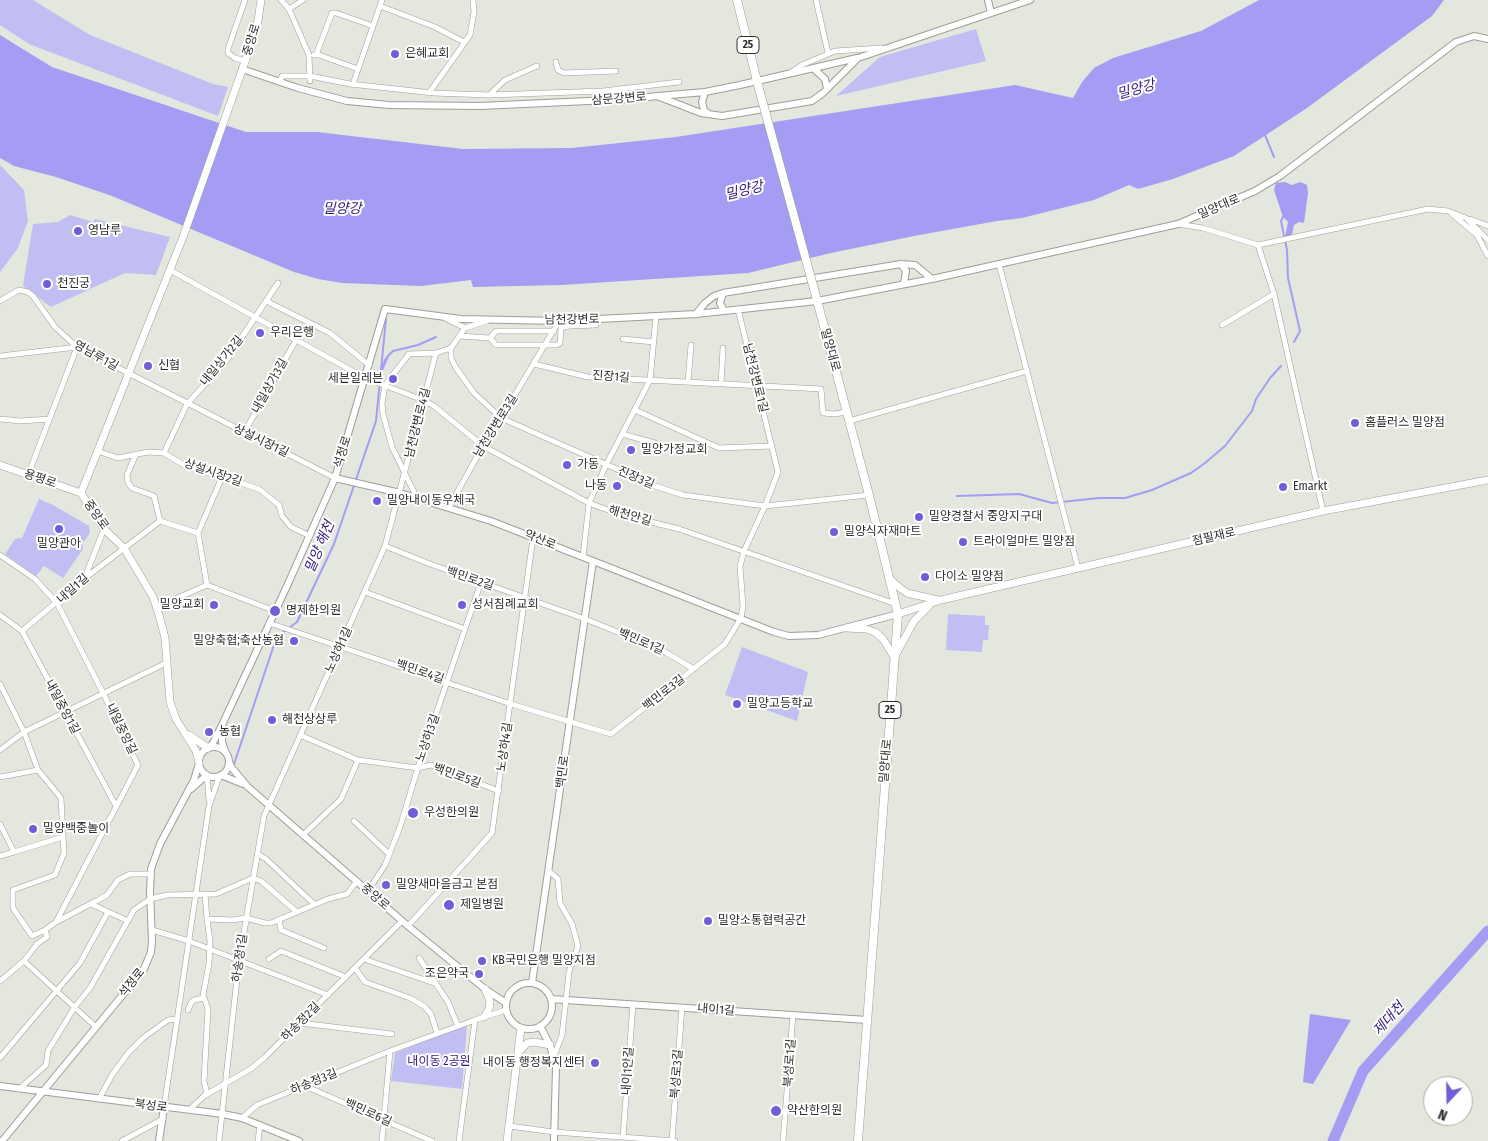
<!DOCTYPE html>
<meta charset="utf-8">
<style>
body{margin:0}
#map{position:relative;width:1488px;height:1141px;overflow:hidden;background:#e4e7de;font-family:"Fira Sans Condensed",sans-serif}
canvas{display:block}
.north{position:absolute;left:1423px;top:1076px;width:50px;height:50px;box-sizing:border-box;background:#fff;border:1px solid #ababaa;border-radius:50%;rotate:201deg;font-size:14px;font-weight:700;line-height:20px;text-align:center;color:#2d2e2b}
.north::after{content:'';display:block;margin:auto;width:18px;height:22px;background:#725dd8;clip-path:polygon(50% 0,100% 100%,50% 72%,0 100%)}
</style>
<div id="map">
<canvas width="1488" height="1141"></canvas>
<div class="north">N</div>
</div>
<script>
const c = document.querySelector('canvas').getContext('2d');
c.lineJoin = 'round';
function fill(path, color) { c.fillStyle = color; c.fill(path, 'evenodd'); }
const toPath = rows => new Path2D(rows.map(r => 'M' + r).join(''));
function stroke(path, color, width, dash) { c.strokeStyle = color; c.lineWidth = width; c.lineCap = dash ? 'butt' : 'round'; c.setLineDash(dash || []); c.stroke(path); }
function drawText(font, color, halo, rows, align = 'center') {
  c.font = font + ' "Fira Sans Condensed","Noto Sans KR",sans-serif'; c.lineWidth = 4; c.setLineDash([]); c.textBaseline = 'middle'; c.strokeStyle = halo; c.fillStyle = color; for (const [text, x, y, turn = 0] of rows) {
    c.save(); c.translate(x, y); c.rotate((+turn || 0) * Math.PI / 180); c.textAlign = isNaN(turn) ? turn : align; if (halo) c.strokeText(text, 0, 0); c.fillText(text, 0, 0); c.restore();
  }
}
fill(toPath([
 [0,0,33,0,90,35,213,84,228,87,218,116,29,44,0,25],
 [976,29,986,61,836,96,880,57],
 [0,165,24,190,28,221,18,248,0,272],
 [70,215,93,222,95,219,170,237,156,275,125,273,51,307,23,286,33,224,58,222],
 [39,499,53,505,89,526,90,533,82,544,83,549,63,578,44,566,36,576,5,554,15,539,22,538],
 [948,614,985,616,985,625,989,625,988,640,983,640,982,652,946,650],
 [742,647,808,672,797,721,725,695],
 [467,1024,462,1089,391,1081,395,1053]
]), '#c0bef2');
fill(toPath([
 [1259,0,1444,0,1432,16,1307,108,1234,156,1173,179,1138,189,1129,185,1094,200,1022,218,997,221,914,236,831,253,748,273,561,285,473,287,471,280,421,286,342,283,318,279,294,272,112,196,56,177,14,166,0,158,0,35,52,67,246,132,317,132,463,149,572,148,676,137,1015,85,1073,98,1082,82,1094,68,1113,58,1201,31],
 [1285,182,1292,185,1300,182,1307,185,1308,193,1304,223,1299,222,1294,225,1291,240,1284,242,1288,222,1283,217,1274,190,1276,183],
 [1310,1014,1351,1020,1313,1084,1303,1082]
]), '#a49df3');
stroke(toPath([
 [1265,135,1274,157],
 [1283,217,1281,221,1287,250,1288,278,1300,331,1294,342],
 [388,356,382,370,385,360,388,356,393,351,418,345,436,337],
 [957,496,1019,494,1052,503,1099,498,1125,498,1152,490,1191,473,1205,463,1225,446,1252,411,1256,399,1270,378,1281,366],
 [289,628,297,622,334,544,376,421,386,319],
 [233,767,277,636,285,631]
]), '#a49df3', 2);
stroke(toPath([
 [1333,1141,1363,1071,1488,931]
]), '#a49df3', 11);
const minor = toPath([
 [245,0,228,49,228,53,235,58,245,61],
 [281,0,289,9,303,0],
 [816,0,828,53],
 [380,6,435,27,464,42],
 [289,9,309,55,310,81],
 [314,55,319,55,358,69],
 [316,55,332,13,336,13,373,26],
 [556,62,558,70,564,73,616,71],
 [791,72,802,65,835,51,882,48],
 [280,82,282,76,310,76,350,84,433,93,490,95,603,91,679,82],
 [353,84,382,0],
 [429,93,470,35,474,12,473,0],
 [489,95,505,80,537,66],
 [1452,214,1477,235,1488,256],
 [1470,219,1488,226],
 [1178,224,1203,228,1258,245,1428,209,1448,211,1466,218,1488,240],
 [1258,245,1274,294],
 [999,264,1078,568],
 [170,270,365,378,423,400,434,406,483,446,589,503,619,514,679,529,896,604],
 [267,300,270,303,330,333,369,365],
 [0,301,19,290,28,292,33,296,55,327,77,347,335,478],
 [445,318,465,328],
 [1222,325,1274,294,1323,511],
 [460,336,490,338,496,345,557,345,560,343,561,328,569,326,596,325],
 [490,338,496,331,554,331],
 [623,339,654,342],
 [451,348,451,358,456,368,474,393,501,418,655,486,683,495,765,506,869,495],
 [0,356,77,347,28,475],
 [534,364,588,377,821,389,823,413,834,414,847,412],
 [688,382,691,345],
 [721,384,723,348],
 [635,410,719,448,772,446],
 [0,419,21,421,49,419],
 [849,421,1027,371],
 [244,433,296,340],
 [622,434,655,443],
 [97,451,118,458,148,452,164,453,184,465,259,489,279,505,282,516,291,527,310,536],
 [164,453,187,404,226,361,278,283],
 [136,454,127,475,128,483,132,488,154,496,160,521],
 [417,498,392,447,383,414,382,404,385,385,409,354,436,353,451,348,465,328,487,321],
 [449,507,483,446,501,418,559,321],
 [385,546,430,564,585,619,660,649,694,669],
 [0,555,35,579,57,603,104,695,138,765,56,922],
 [583,557,589,503,606,465,650,380,656,317],
 [85,577,104,529],
 [207,585,275,611],
 [365,592,465,629],
 [157,607,207,585,198,533,222,477],
 [0,615,22,631,116,806],
 [269,623,511,704,611,734,725,644,741,618,743,606,740,566,744,551,765,506,778,472,738,309],
 [22,631,85,578,160,521,198,533],
 [0,684,24,732,38,770],
 [300,735,358,760,418,768,431,765,499,791],
 [0,750,24,732,168,662],
 [207,775,209,800],
 [0,777,38,770,61,798,63,837],
 [354,821,389,854],
 [0,824,14,852,63,837,64,853,55,875,13,890,13,908,32,936,45,930,56,922,98,900,107,895,118,880,130,874,151,874],
 [303,835,341,799,358,760],
 [258,854,266,859,314,904],
 [0,856,14,852],
 [549,871,558,879,560,903,572,924,578,946,569,972,562,1035,554,1056],
 [368,891,385,865,400,827,419,764,481,582],
 [205,894,207,919,232,920,246,918,265,923,271,923,328,899,347,894,357,881],
 [91,904,128,921],
 [207,919,210,941,209,964,203,995,208,1009,204,1081,207,1094],
 [279,919,281,930,324,948],
 [408,926,492,833,533,538],
 [45,930,47,937,37,944,24,961,96,1027],
 [152,930,189,941,328,995],
 [419,958,448,1002,458,1026],
 [269,959,281,951,346,977],
 [364,959,434,983],
 [355,968,365,982,410,998,424,1006,431,1014,437,1033],
 [0,981,24,961],
 [188,1010,191,1003,194,1000,204,998],
 [300,1023,392,1034],
 [0,1058,80,963,108,912],
 [305,1086,432,1141],
 [19,1089,46,1065,48,1051,74,1008,90,988,134,910,150,899,167,895,216,894,253,878,261,881,297,912],
 [99,1099,112,1075,128,1053,143,1038,168,1020,177,1019],
 [164,1107,209,806,218,780,221,775],
 [189,1110,204,1096,252,1068,265,1057,402,921],
 [242,1118,257,1105,390,1051,475,1020,506,1010],
 [509,1126,554,1132,675,1141],
 [623,1137,633,1004],
 [122,1141,163,1119],
 [219,1141,239,961,264,816,385,546,436,353],
 [258,1141,260,1125],
 [382,1141,390,1051],
 [459,1141,475,1020],
 [672,1141,682,1007],
 [783,1141,793,1015]
]);
const tertiary = toPath([
 [988,0,991,13],
 [813,68,825,79,827,89],
 [242,69,298,88,347,101,389,105,480,106,632,99,657,96,701,113,722,116,812,101,823,93,858,58,1030,0],
 [705,92,702,102,704,110,709,114],
 [658,96,705,92,740,85,857,58],
 [901,264,906,271,904,283],
 [723,293,720,303,724,311],
 [696,314,705,303,714,296,723,293,901,264,915,265,932,279],
 [335,478,400,493,491,521,774,632,789,636,818,635,898,614],
 [222,729,222,742,225,751],
 '199 762a15 15 0 1 1 30 0a15 15 0 1 1-30 0Z',
 [208,748,213,743,222,725,287,586,335,478,385,309,461,319,559,321,696,314,817,301,932,279,1178,224,1255,191,1280,176,1456,42,1474,36,1488,39],
 [229,762,232,768,248,787,408,926,485,989,506,1003],
 [221,775,243,784],
 [191,789,207,775],
 [532,983,593,561],
 '506 1006a23 23 0 1 1 46 0a23 23 0 1 1-46 0Z',
 [551,999,867,1020],
 [540,1026,550,1045,556,1068,554,1141],
 [0,1086,223,1114,242,1118,299,1141],
 [2,1141,144,969,151,952,152,941,150,892,151,869,160,844,194,780,199,763],
 [159,1141,164,1107]
]);
const secondary = toPath([
 [0,465,81,493],
 [890,579,900,588,907,593,938,600],
 [898,614,941,600,1323,511,1488,480],
 [846,628,866,629,875,632,883,639,894,657],
 [896,654,914,621,929,606],
 [189,735,208,748],
 [199,763,196,751,176,719,170,702,165,638,159,615,153,597,124,548,104,529,81,493,183,237,246,59,258,21,261,0],
 [484,1017,489,1009,490,1001,485,989],
 [518,1053,527,1043,535,1042,550,1045],
 [507,1141,521,1028]
]);
const primary = toPath([
 [737,0,759,89],
 [814,289,869,495,898,614,858,1141]
]);
stroke(minor, '#9d9f97', 6);
stroke(tertiary, '#9d9f97', 8);
stroke(secondary, '#9d9f97', 8);
stroke(primary, '#9d9f97', 9);
stroke(minor, '#fff', 5);
stroke(tertiary, '#fff', 6);
stroke(secondary, '#fff', 7);
stroke(primary, '#fff', 8);
const primaryBridge = toPath([
 [759,89,814,289]
]);
stroke(primaryBridge, '#9d9f97', 9, []);
stroke(primaryBridge, '#fff', 8);
for (const [x, y, r, color] of [
 [395,54,5,"#725dd8"],
 [78,231,5,"#725dd8"],
 [47,284,5,"#725dd8"],
 [260,333,5,"#725dd8"],
 [148,366,5,"#725dd8"],
 [393,379,5,"#725dd8"],
 [1355,423,5,"#725dd8"],
 [631,450,5,"#725dd8"],
 [567,465,5,"#725dd8"],
 [617,486,5,"#725dd8"],
 [1283,487,5,"#725dd8"],
 [377,501,5,"#725dd8"],
 [919,517,5,"#725dd8"],
 [59,529,5,"#725dd8"],
 [834,532,5,"#725dd8"],
 [963,542,5,"#725dd8"],
 [925,577,5,"#725dd8"],
 [214,605,5,"#725dd8"],
 [462,605,5,"#725dd8"],
 [275,611,6,"#725dd8"],
 [294,641,5,"#725dd8"],
 [737,704,5,"#725dd8"],
 [272,720,5,"#725dd8"],
 [209,732,5,"#725dd8"],
 [413,813,6,"#725dd8"],
 [33,829,5,"#725dd8"],
 [386,885,5,"#725dd8"],
 [449,905,6,"#725dd8"],
 [708,921,5,"#725dd8"],
 [482,961,5,"#725dd8"],
 [479,974,5,"#725dd8"],
 [595,1063,5,"#725dd8"],
 [776,1111,6,"#725dd8"]
]) { const dot = new Path2D(); dot.arc(x, y, r, 0, 2 * Math.PI); c.fillStyle = color; c.fill(dot); stroke(dot, '#fff', 2); }
for (const [x, y, w] of [
 [748,45,22],
 [890,710,22]
]) { const box = new Path2D(); box.roundRect(x - w / 2, y - 8.5, w, 17, 4); c.fillStyle = '#fff'; c.fill(box); stroke(box, '#2d2e2b', 1); }
drawText('bold 11px', '#2d2e2b', null, [
 ["25",748,45],
 ["25",890,710]
]);
drawText('12px', '#2d2e2b', '#fff', [
 ["중앙로",252,40,-73],
 ["삼문강변로",619,99,-4],
 ["밀양대로",1219,207,-23],
 ["남천강변로",572,320,-1],
 ["밀양대로",830,350,75],
 ["영남루1길",96,356,29],
 ["내일상가2길",222,361,-51],
 ["진장1길",611,377,4],
 ["남천강변로1길",755,378,76],
 ["내일상가3길",270,386,-61],
 ["남천강변로4길",418,423,-76],
 ["남천강변로3길",496,426,-58],
 ["상설시장1길",261,441,26],
 ["석정로",343,452,-73],
 ["상설시장2길",213,473,19],
 ["진장3길",636,478,23],
 ["용평로",40,479,19],
 ["중앙로",96,515,55],
 ["해천안길",630,516,16],
 ["점필재로",1214,537,-13],
 ["약산로",540,540,22],
 ["백민로2길",470,579,19],
 ["내일1길",73,589,-41],
 ["백민로1길",641,642,23],
 ["노상하1길",339,650,-66],
 ["백민로4길",420,672,19],
 ["백민로3길",664,693,-38],
 ["내일중앙1길",62,707,62],
 ["내일중앙길",121,729,64],
 ["노상하3길",428,738,-71],
 ["노상하4길",505,747,-82],
 ["밀양대로",886,761,-85],
 ["백민로",563,772,-82],
 ["백민로5길",457,776,20],
 ["중앙로",375,897,41],
 ["하송정1길",240,958,-82],
 ["석정로",132,983,-51],
 ["내이1길",716,1010,4],
 ["하송정2길",301,1022,-45],
 ["북성로1길",790,1063,-86],
 ["내이1안길",628,1071,-86],
 ["북성로3길",677,1074,-86],
 ["하송정3길",314,1082,-22],
 ["북성로",151,1106,7],
 ["백민로6길",368,1113,24]
]);
drawText('12px', '#2d2e2b', '#fff', [
 ["은혜교회",405,54],
 ["영남루",88,231],
 ["천진궁",57,284],
 ["우리은행",270,333],
 ["신협",158,366],
 ["세븐일레븐",383,379,"right"],
 ["홈플러스 밀양점",1365,423],
 ["밀양가정교회",641,450],
 ["가동",577,465],
 ["나동",607,486,"right"],
 ["Emarkt",1293,487],
 ["밀양내이동우체국",387,501],
 ["밀양경찰서 중앙지구대",929,517],
 ["밀양식자재마트",844,532],
 ["트라이얼마트 밀양점",973,542],
 ["밀양관아",59,544,"center"],
 ["다이소 밀양점",935,577],
 ["밀양교회",204,605,"right"],
 ["성서침례교회",472,605],
 ["명제한의원",286,611],
 ["밀양축협;축산농협",284,641,"right"],
 ["밀양고등학교",747,704],
 ["해천상상루",282,720],
 ["농협",219,732],
 ["우성한의원",424,813],
 ["밀양백중놀이",43,829],
 ["밀양새마을금고 본점",396,885],
 ["제일병원",460,905],
 ["밀양소통협력공간",718,921],
 ["KB국민은행 밀양지점",492,961],
 ["조은약국",469,974,"right"],
 ["내이동 행정복지센터",585,1063,"right"],
 ["약산한의원",787,1111]
], 'left');
drawText('12px', '#34177b', '#fff', [
 ["내이동 2공원",439,1062]
]);
drawText('italic 14px', '#34187b', '#fff', [
 ["밀양강",1136,90,-16],
 ["밀양강",744,191,-14],
 ["밀양강",342,209],
 ["밀양 해천",320,547,-67],
 ["제대천",1389,1019,-48]
]);
</script>
